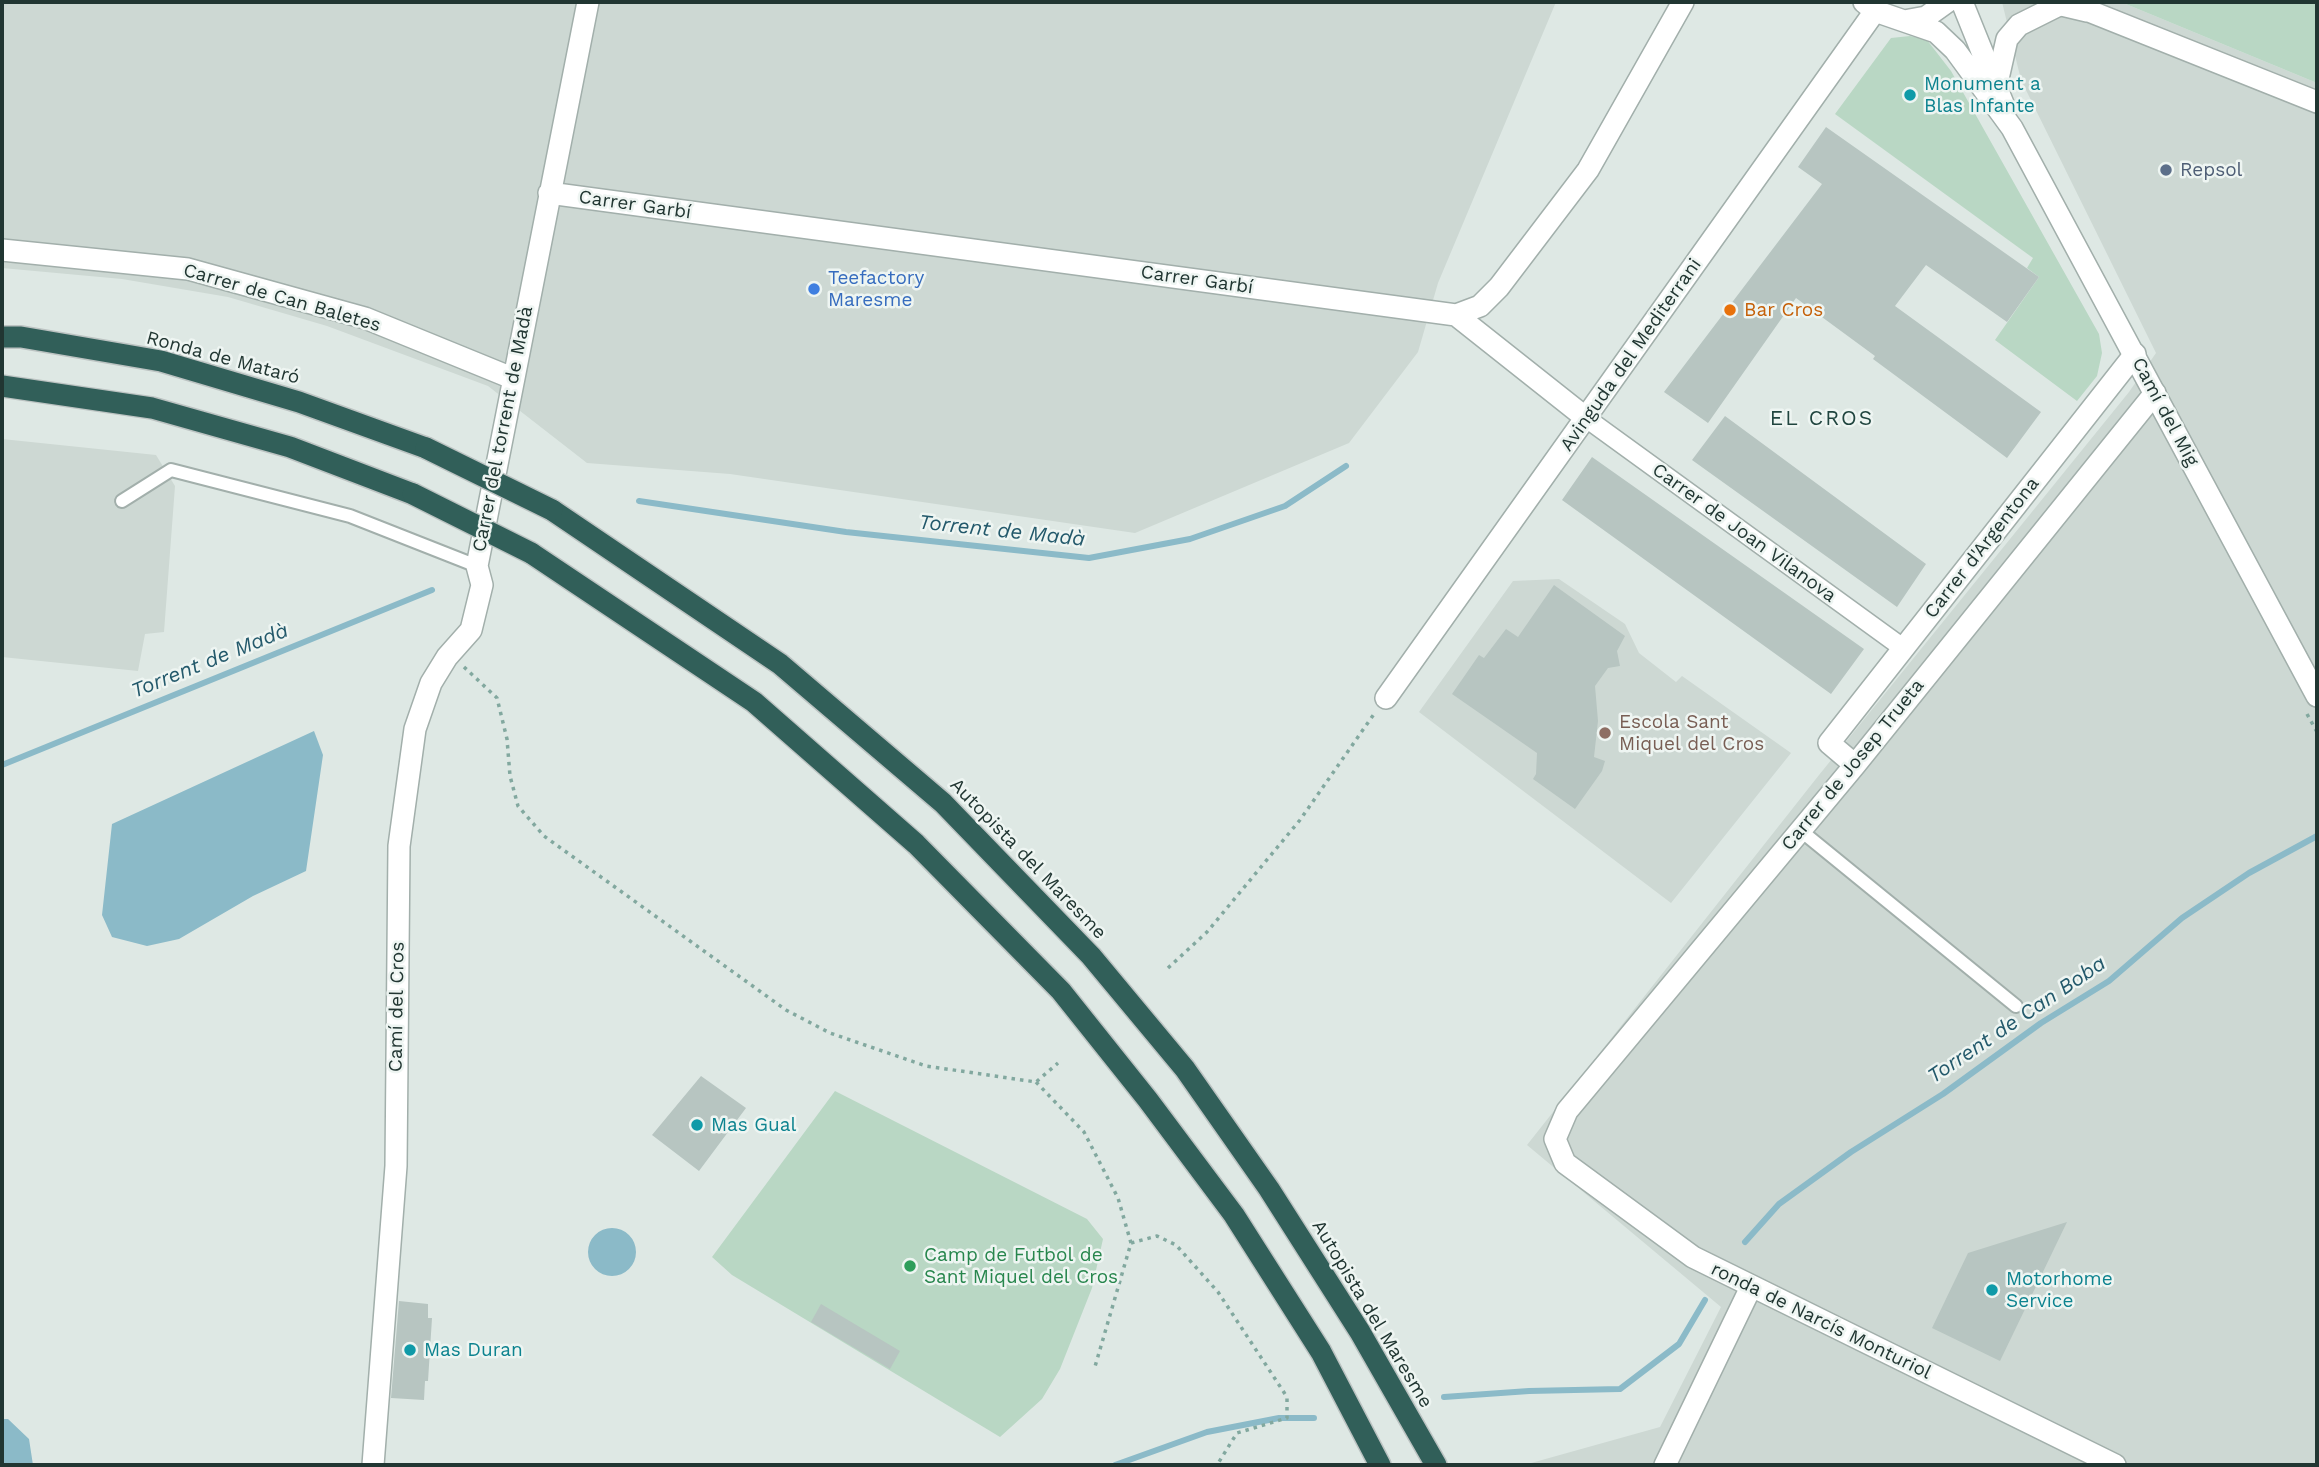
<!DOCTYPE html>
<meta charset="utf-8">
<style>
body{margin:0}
#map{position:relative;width:2319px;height:1467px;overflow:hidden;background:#dee8e4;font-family:"Work Sans",sans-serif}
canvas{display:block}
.frame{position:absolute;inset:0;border:4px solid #213632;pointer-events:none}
</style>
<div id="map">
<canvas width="2319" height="1467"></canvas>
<div class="frame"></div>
</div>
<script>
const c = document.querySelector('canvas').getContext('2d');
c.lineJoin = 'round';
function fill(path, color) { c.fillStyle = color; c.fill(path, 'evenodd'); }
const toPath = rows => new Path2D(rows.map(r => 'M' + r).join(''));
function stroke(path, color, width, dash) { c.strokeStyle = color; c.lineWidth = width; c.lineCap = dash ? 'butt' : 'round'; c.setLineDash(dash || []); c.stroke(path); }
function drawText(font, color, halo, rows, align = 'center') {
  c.font = font + ' "Work Sans",sans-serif'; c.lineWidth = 5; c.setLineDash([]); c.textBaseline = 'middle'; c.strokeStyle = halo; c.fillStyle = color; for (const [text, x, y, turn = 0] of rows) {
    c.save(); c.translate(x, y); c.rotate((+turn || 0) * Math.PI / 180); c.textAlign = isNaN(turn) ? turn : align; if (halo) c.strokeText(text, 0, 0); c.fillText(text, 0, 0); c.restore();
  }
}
fill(toPath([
 [2,2,1556,2,1438,283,1418,352,1349,443,1135,533,730,474,587,463,488,386,327,326,228,297,122,279,2,268],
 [2002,2,2121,2,2317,83,2317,1465,1524,1465,1660,1427,1721,1307,1527,1145,1819,775,2129,392,2156,353,2021,80],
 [2,439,156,455,175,486,164,632,145,634,138,671,2,657],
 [1559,579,1625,624,1639,653,1676,682,1682,676,1791,753,1671,903,1419,712,1513,581]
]), '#cdd8d3');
fill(toPath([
 [2121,2,2317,2,2317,83],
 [1910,36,1927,40,1951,71,2099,334,2102,353,2097,376,2077,401,1995,340,2039,277,2027,268,2033,258,1835,114,1891,38],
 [835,1091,1087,1219,1103,1239,1092,1288,1060,1369,1042,1399,1000,1437,732,1275,712,1257]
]), '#b9d7c4');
fill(toPath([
 [314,731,323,755,306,871,253,896,179,939,147,946,112,937,102,915,112,824],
 '588 1252a24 24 0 1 1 48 0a24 24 0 1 1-48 0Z',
 [2,1419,8,1419,29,1439,33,1465,2,1465]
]), '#8bbac8');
stroke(toPath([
 [639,501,846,532,1089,558,1190,539,1285,506,1346,466],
 [2,765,432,590],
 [1745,1242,1779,1204,1851,1152,1943,1094,2041,1023,2109,981,2182,918,2249,873,2317,836],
 [1444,1397,1529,1391,1620,1389,1679,1344,1705,1300],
 [1115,1465,1207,1432,1279,1418,1314,1418]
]), '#8bbac8', 6);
fill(toPath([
 [1826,127,2039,277,2007,322,1926,265,1895,306,2041,412,2007,458,1873,359,1875,356,1796,298,1708,423,1664,392,1822,184,1798,167],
 [1725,416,1926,564,1897,607,1692,460],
 [1592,457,1864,649,1831,694,1562,500],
 [1554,585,1625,636,1617,651,1620,666,1608,668,1595,686,1598,721,1594,757,1605,761,1602,771,1575,809,1533,779,1536,774,1537,753,1452,694,1479,655,1484,658,1506,629,1518,637],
 [701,1076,746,1108,699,1171,652,1135],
 [2067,1222,2000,1361,1932,1328,1968,1253],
 [399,1301,428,1304,428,1318,432,1318,428,1381,425,1381,424,1400,391,1398],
 [821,1304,900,1351,890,1369,811,1322]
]), '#b7c5c1');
const service = toPath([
 [122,501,171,470,350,516,477,566],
 [1800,830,2016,1006]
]);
const pedestrian = toPath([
 [1586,418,1903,648]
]);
const minor = toPath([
 [1997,83,2007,39,2019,25,2059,5],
 [549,193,1456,315,1480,306,1499,287,1588,170,1683,2],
 [2,250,188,269,365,318,512,378],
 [1456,315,1586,418],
 [1386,698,1875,11],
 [1855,765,1829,743,2135,354],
 [373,1465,396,1166,399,846,415,729,431,683,447,657,471,630,482,585,477,566,588,2],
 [1665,1465,1751,1287],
 [2115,1465,1693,1257,1565,1163,1555,1139,1567,1111,1855,765,2155,393]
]);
const tertiary = toPath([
 [1864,2,1875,11,1904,21,1926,17,1947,2],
 [1962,2,2004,106],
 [2049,2,2087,11],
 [2074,2,2089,11,2317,102],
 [1904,21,1936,32,1955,50,2012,128,2317,696]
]);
const motorway = toPath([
 [2,337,21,337,161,361,299,402,426,448],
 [2,386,152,408,290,447,413,494],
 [552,510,780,664,943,803,1091,956,1185,1069,1269,1189,1360,1332,1436,1465],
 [531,553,754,702,916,844,1061,991,1148,1100,1234,1215,1321,1352,1380,1465]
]);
stroke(service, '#a2afab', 16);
stroke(pedestrian, '#a2afab', 21);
stroke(minor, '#a2afab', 24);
stroke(tertiary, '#a2afab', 24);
stroke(motorway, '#bcc3c2', 24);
stroke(toPath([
 [464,667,497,698,507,739,510,776,518,806,544,836,786,1010,830,1033,926,1066,1036,1082,1058,1063],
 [2307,714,2317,732],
 [1168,968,1207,932,1300,820,1374,714],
 [1036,1082,1084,1132,1118,1198,1131,1243,1094,1370],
 [1131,1243,1157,1236,1176,1245,1218,1292,1287,1397,1287,1418,1237,1433,1217,1465]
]), '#82a89f', 3.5, [3.5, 5]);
stroke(service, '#fff', 12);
stroke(pedestrian, '#fff', 18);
stroke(minor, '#fff', 21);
stroke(tertiary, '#fff', 21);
stroke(motorway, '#315f59', 21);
const motorwayBridge = toPath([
 [426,448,552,510],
 [413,494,531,553]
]);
stroke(motorwayBridge, '#bcc3c2', 24, []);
stroke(motorwayBridge, '#315f59', 21);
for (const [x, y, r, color] of [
 [1910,95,7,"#0f9aa8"],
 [2166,170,7,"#5c6f8a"],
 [814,289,7,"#3f7fe0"],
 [1730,310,7,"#e8710a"],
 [1605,733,7,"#8d6e63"],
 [697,1125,7,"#0f9aa8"],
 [910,1266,7,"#2e9e5b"],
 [1992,1290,7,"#0f9aa8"],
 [410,1350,7,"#0f9aa8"]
]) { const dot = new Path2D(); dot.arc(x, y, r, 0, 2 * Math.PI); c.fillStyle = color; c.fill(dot); stroke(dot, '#eef5f2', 2.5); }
drawText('19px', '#0d838f', '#eef5f2', [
 ["Monument a",1924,84],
 ["Blas Infante",1924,106],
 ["Mas Gual",711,1125],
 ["Motorhome",2006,1279],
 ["Service",2006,1301],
 ["Mas Duran",424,1350]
], 'left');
drawText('19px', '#4e5e75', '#eef5f2', [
 ["Repsol",2180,170]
], 'left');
drawText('19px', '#213632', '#eef5f2', [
 ["Carrer Garbí",635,205,8],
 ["Carrer Garbí",1197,280,8],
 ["Carrer de Can Baletes",282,298,16],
 ["Avinguda del Mediterrani",1631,355,-55],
 ["Ronda de Mataró",223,358,15],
 ["Camí del Mig",2165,412,62],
 ["Carrer del torrent de Madà",503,429,-79],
 ["Carrer de Joan Vilanova",1744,533,36],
 ["Carrer d'Argentona",1982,548,-52],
 ["Carrer de Josep Trueta",1853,765,-51],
 ["Autopista del Maresme",1028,859,46],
 ["Camí del Cros",397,1007,-89],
 ["Autopista del Maresme",1372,1314,59],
 ["ronda de Narcís Monturiol",1821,1321,26]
]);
drawText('19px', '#366cbe', '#eef5f2', [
 ["Teefactory",828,278],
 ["Maresme",828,300]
], 'left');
drawText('19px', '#c56008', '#eef5f2', [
 ["Bar Cros",1744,310]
], 'left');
drawText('19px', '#785e54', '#eef5f2', [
 ["Escola Sant",1619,722],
 ["Miquel del Cros",1619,744]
], 'left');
drawText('19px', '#27864d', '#eef5f2', [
 ["Camp de Futbol de",924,1255],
 ["Sant Miquel del Cros",924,1277]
], 'left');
c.letterSpacing = '2px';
drawText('21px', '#20453f', '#eef5f2', [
 ["EL CROS",1822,419]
]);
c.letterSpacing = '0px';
drawText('italic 21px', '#23596b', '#eef5f2', [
 ["Torrent de Madà",1002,531,6],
 ["Torrent de Madà",210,661,-22],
 ["Torrent de Can Boba",2017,1020,-34]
]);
</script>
